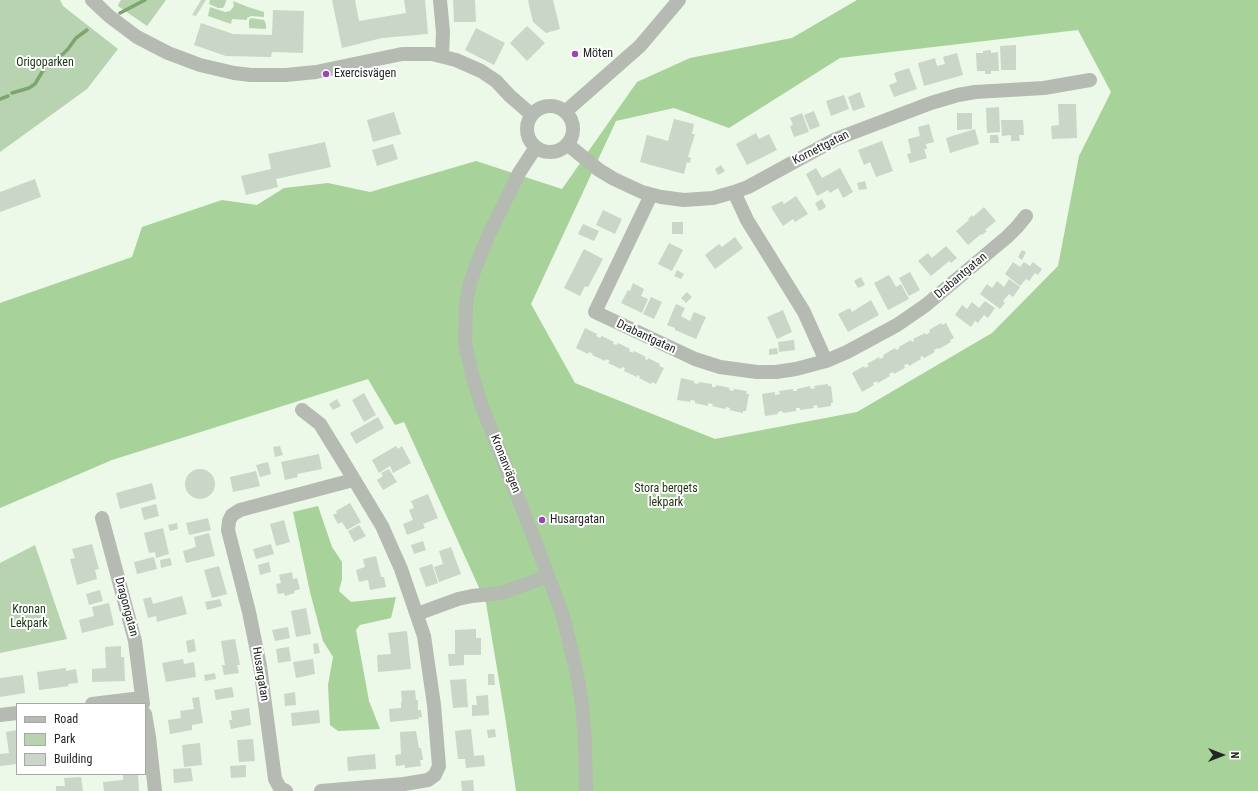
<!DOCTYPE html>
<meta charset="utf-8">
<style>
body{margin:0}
#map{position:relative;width:1258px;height:791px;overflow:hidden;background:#ecf8e8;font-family:"Roboto Condensed",sans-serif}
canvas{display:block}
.legend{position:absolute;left:16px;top:703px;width:130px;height:72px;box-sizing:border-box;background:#fff;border:1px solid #a7a9a6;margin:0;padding:5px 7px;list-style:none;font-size:12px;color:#222721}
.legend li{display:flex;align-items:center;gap:8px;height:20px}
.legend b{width:20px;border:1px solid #a7a9a6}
.north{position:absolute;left:1202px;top:735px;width:40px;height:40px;-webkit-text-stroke:3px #fff;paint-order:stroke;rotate:90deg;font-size:11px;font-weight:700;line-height:16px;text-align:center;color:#222721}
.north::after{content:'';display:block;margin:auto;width:14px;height:18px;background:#222721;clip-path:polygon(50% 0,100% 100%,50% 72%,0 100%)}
</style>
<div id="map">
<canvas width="1258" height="791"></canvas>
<ul class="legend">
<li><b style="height:5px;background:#b5bab3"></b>Road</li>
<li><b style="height:11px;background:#b8d3af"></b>Park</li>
<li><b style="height:11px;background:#cad6c7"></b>Building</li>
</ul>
<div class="north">N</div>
</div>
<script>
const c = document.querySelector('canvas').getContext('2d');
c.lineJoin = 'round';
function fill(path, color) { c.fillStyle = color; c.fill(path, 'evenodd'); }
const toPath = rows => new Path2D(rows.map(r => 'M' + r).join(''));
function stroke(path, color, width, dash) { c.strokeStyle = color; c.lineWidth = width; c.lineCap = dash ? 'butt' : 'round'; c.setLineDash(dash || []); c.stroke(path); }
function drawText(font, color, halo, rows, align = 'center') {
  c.font = font + ' "Roboto Condensed",sans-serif'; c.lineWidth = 4; c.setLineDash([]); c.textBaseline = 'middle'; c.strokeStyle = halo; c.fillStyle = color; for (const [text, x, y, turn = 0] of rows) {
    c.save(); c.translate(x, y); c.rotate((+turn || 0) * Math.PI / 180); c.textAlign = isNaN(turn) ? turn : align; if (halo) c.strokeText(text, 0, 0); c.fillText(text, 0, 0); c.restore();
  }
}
fill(toPath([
 [0,0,60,0,63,6,118,49,87,89,0,152],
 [121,0,166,0,147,26,118,6,119,3],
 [210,0,226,0,226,2,223,8,218,8,209,4],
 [233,1,248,7,264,12,264,17,251,16,247,18,247,20,232,19,231,24,208,16,210,7,225,12,230,11,234,6],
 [251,18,264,20,266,24,266,29,249,28,249,20],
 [35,545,67,639,0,653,0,563]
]), '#b8d3af');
fill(toPath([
 [857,0,1258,0,1258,791,516,791,505,716,486,603,404,422,395,425,368,379,112,460,0,508,0,303,132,257,142,227,222,200,257,205,284,188,328,183,370,192,476,161,562,189,637,82,690,58,792,38],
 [1078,30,1111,92,1079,156,1058,266,992,333,857,412,715,439,575,383,531,304,616,121,674,108,729,128,840,58],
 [318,506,332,547,342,562,342,579,339,591,351,602,396,597,391,618,360,625,356,630,369,701,380,729,338,731,330,725,328,685,333,657,323,641,310,592,293,512]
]), '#a7d299');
stroke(toPath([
 [120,13,145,0],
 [12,93,29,88,35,84,48,62,63,54,68,49,76,38,87,30],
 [0,99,8,96]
]), '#7ca66f', 3.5);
fill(toPath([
 [201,0,206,0,196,16,192,15],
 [332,0,355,0,359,21,406,13,404,0,425,0,428,34,382,38,342,48],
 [453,0,475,0,476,22,454,22],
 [528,0,553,0,560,29,546,33,533,22],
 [273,10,304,11,303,53,272,52,271,57,226,56,194,45,201,23,233,34,272,35],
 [527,26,545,43,527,61,510,43],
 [476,28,505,43,494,65,465,50],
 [1016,45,1016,70,1001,70,1000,46],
 [991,50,991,53,998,52,999,71,991,71,991,74,985,74,985,71,977,71,976,53,983,53,983,51],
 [957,53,963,75,924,86,918,63,935,58,937,66,945,64,943,57],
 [909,68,917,89,894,97,889,85,897,82,894,73],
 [860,92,865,107,853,111,848,97],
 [844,95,849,109,831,116,826,101],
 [1058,104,1076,104,1077,138,1052,139,1051,126,1059,125],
 [999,107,1000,132,987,133,986,108],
 [814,111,820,126,810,130,804,115],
 [394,112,401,134,373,142,367,120],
 [802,113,809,132,794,137,790,126,793,125,790,118],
 [957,113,972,113,972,129,957,130],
 [674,119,694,124,692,134,695,134,688,157,691,158,690,163,687,162,684,174,640,162,647,135,668,141],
 [1001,120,1023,120,1024,135,1019,135,1020,141,1011,141,1011,135,1002,136],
 [929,124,934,142,926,144,927,149,924,149,927,158,910,163,907,154,911,153,908,139,920,136,918,127],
 [975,129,979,144,950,153,946,138],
 [756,133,759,139,769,134,777,150,747,165,736,144],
 [990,135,998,135,999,143,990,143],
 [882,141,893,171,876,177,870,162,864,165,858,150],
 [325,142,331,167,276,179,278,187,246,195,241,176,271,169,268,154],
 [393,144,398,159,377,166,372,150],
 [721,165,725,171,718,175,715,169],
 [816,168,822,178,840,168,853,192,843,198,838,188,830,193,828,190,817,196,806,174],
 [35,179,41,197,0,212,0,192],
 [865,181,867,189,859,190,857,183],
 [796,196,808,214,795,222,793,219,783,226,771,207,782,201,784,204],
 [822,199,826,207,819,211,815,203],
 [984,207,996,221,985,230,987,231,982,235,981,234,968,245,956,231,969,220,968,219,972,215,973,217],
 [603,210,622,219,615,234,596,225],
 [672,222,683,222,683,234,672,234],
 [583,224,599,231,594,241,578,234],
 [735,237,743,248,715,269,705,255,719,244,722,247],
 [669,243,683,250,672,271,658,264],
 [946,246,957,258,951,263,949,261,931,276,918,261,928,253,932,258],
 [584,249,603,259,588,287,585,286,580,296,564,288],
 [1022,250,1026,252,1022,260,1018,257],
 [1013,262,1020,267,1024,262,1030,266,1033,262,1042,269,1038,275,1035,273,1029,281,1026,279,1020,286,1005,274],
 [677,270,684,274,681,279,674,276],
 [910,272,920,290,909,296,899,278],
 [889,275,896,287,901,284,909,299,888,310,874,283],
 [861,277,865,285,858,288,854,281],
 [1009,279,1020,287,1013,297,1009,294,1003,301,1005,303,1000,309,980,294,987,284,992,288,997,281,1004,287],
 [633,283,644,289,641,296,648,299,642,313,621,303,628,290,630,291],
 [687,292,692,297,686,303,681,298],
 [651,297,662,302,654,319,643,314],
 [871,300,879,315,848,332,838,314,850,308,852,312],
 [985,301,995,308,988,318,984,315,978,323,975,321,971,327,955,315,962,305,967,309,972,302,979,308],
 [676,304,685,308,681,316,690,321,694,312,706,317,696,339,675,330,675,328,667,325],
 [783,310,792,332,777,339,767,317],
 [941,323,942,325,946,323,954,338,950,340,951,342,939,349,938,348,934,350,935,352,924,358,922,356,920,357,921,359,909,366,908,364,904,365,905,368,894,374,893,372,889,374,890,376,878,383,877,381,873,383,874,385,862,392,852,373,864,366,865,368,869,366,867,364,879,357,880,359,884,357,883,355,895,348,896,350,899,349,899,347,911,340,912,342,914,341,913,339,925,333,926,335,930,332,929,330],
 [585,328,597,334,596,336,600,338,602,336,614,342,613,344,617,345,618,343,630,349,629,351,633,353,634,351,646,357,645,359,647,360,648,358,660,364,659,366,664,368,656,384,652,382,651,384,639,378,640,376,637,375,637,377,624,371,625,368,622,367,621,369,608,363,610,361,606,359,605,361,592,355,593,354,589,352,588,354,576,348],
 [794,340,795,350,779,352,778,342],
 [777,348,778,354,769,355,769,349],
 [681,378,694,381,694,383,698,384,699,382,712,384,712,387,716,387,716,385,730,388,729,390,733,391,734,389,747,391,746,394,749,394,746,411,743,411,743,413,729,410,730,408,726,407,725,409,712,406,713,404,708,403,708,406,695,403,695,401,691,400,690,402,677,400],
 [828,384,828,386,831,386,833,403,831,403,831,406,818,408,817,405,813,406,814,408,800,410,800,408,796,408,796,411,783,413,782,411,778,412,778,414,765,416,762,394,775,392,775,395,780,394,779,391,793,389,793,391,797,391,797,389,810,386,811,389,815,388,814,386],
 [364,393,376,415,364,422,352,400],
 [337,399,341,406,333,410,329,404],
 [378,417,384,428,356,444,350,433],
 [280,446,283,455,275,457,273,447],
 [396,446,398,449,402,446,411,463,393,473,390,466,379,473,372,460],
 [319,454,322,469,297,474,298,477,285,480,281,462],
 [268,462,271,474,260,477,256,465],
 [389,469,397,482,383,490,377,480,383,476,381,473],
 '185 484a15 15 0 1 1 30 0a15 15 0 1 1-30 0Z',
 [256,471,260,486,233,492,230,477],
 [152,483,156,499,120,509,116,493],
 [428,494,438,518,423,524,425,528,407,535,403,524,413,520,409,510,414,508,411,501],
 [350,503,361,522,347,530,342,522,338,524,333,515,337,513,336,511],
 [156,504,159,516,144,520,141,508],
 [208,518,211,530,189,535,186,523],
 [284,520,290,542,276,546,270,524],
 [177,523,178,529,170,531,168,525],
 [359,525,366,536,354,542,348,531],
 [163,528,169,554,156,558,155,552,149,553,144,533],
 [209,533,215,556,186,563,183,551,196,547,194,537],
 [423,541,426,550,414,554,411,545],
 [92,544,99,569,95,570,97,579,77,585,70,559,75,558,72,549],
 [271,544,274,554,256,559,253,549],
 [451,547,461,574,439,582,434,567,443,564,439,551],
 [376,556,381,577,384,577,386,587,370,590,368,580,359,582,356,570,365,567,363,559],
 [154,557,157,569,137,574,134,562],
 [170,558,172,565,161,568,160,560],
 [269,562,271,572,260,575,258,565],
 [432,564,438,583,426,587,419,568],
 [219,566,227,594,212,598,204,570],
 [292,572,293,579,297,578,300,589,294,591,295,593,285,596,284,593,278,594,276,584,281,583,279,575],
 [100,590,103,601,89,605,86,594],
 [182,596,187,614,157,622,156,616,148,618,143,599,151,597,153,604],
 [220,599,222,606,207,610,205,602],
 [109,603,114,625,82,633,79,620,94,616,92,607],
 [306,608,311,634,296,637,291,611],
 [288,627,290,638,275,641,272,630],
 [476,629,476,638,481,638,481,655,464,655,464,665,449,666,448,654,455,654,455,630],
 [407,631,411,669,378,672,377,655,391,654,388,633],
 [194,639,196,651,188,653,186,641],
 [235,639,240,665,237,665,239,673,224,675,222,665,225,665,221,641],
 [318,643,320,653,314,654,313,644],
 [121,646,121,657,124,657,125,681,92,682,92,669,106,668,105,647],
 [289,647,291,661,278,663,276,649],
 [183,659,184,664,194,662,196,677,166,682,162,663],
 [313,659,315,674,296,678,293,662],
 [66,668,66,671,76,669,78,683,68,684,69,686,39,690,37,672],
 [215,673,216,679,205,681,204,675],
 [488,674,494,674,495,685,488,685],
 [23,675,25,693,0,697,0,678],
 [466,679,468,707,453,708,450,680],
 [232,687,234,697,216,700,214,690],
 [415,690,416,700,418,700,418,710,421,710,422,717,419,717,419,719,390,722,389,709,401,708,401,702,402,702,401,691],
 [295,692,296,705,285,706,284,694],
 [488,695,489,715,472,716,472,705,477,705,476,696],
 [199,697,203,723,192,725,192,730,170,734,168,720,181,718,180,711,194,709,192,698],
 [249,708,251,725,231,729,229,720,232,720,231,711],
 [319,710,320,723,292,726,291,713],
 [471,729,474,756,484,755,485,766,466,768,465,759,458,759,455,731],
 [495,729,496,737,488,738,487,730],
 [17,730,17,764,0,766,0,754,9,753,6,732],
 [416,731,419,748,421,748,423,760,420,760,421,766,405,768,405,765,396,766,395,755,401,754,400,732],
 [253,739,255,761,239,762,237,740],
 [200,743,202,765,184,767,182,745],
 [375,754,376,769,348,771,347,757],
 [246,765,246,777,231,778,230,766],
 [191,768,193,781,174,783,173,769],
 [123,774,138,774,139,791,104,791,103,782,123,780],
 [81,777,83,791,56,791,56,786,65,786,64,778],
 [473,780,474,791,462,791,461,781]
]), '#cad6c7');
stroke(toPath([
 [92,0,109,16,137,37,168,53,200,65,234,73,251,75,286,75,316,72,402,54,432,54,456,60,481,71,496,81,510,96,532,115],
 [440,0,443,32,442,56],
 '527 129a23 23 0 1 1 46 0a23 23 0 1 1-46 0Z',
 [565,112,640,46,679,0],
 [567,144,599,170,614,179,642,192,661,197,684,200,713,198,734,192,748,187,836,139,931,103,958,95,975,92,1044,88,1090,80],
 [536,147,519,173,489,234,476,266,470,283,466,304,465,343,472,374,481,404,537,546,563,616,576,670,582,703,585,744,586,791],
 [734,192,747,220,804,312,826,361],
 [651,195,595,312,695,359,720,367,757,372,776,372,796,369,826,361,847,352,897,325,926,305,1007,237,1017,227,1026,216],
 [302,410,320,424,341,458,382,526,401,569,424,636,434,705,439,766,435,775,428,780,404,784,321,791],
 [102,518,135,641,143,704],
 [417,614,458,599,472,596,502,593,548,576],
 [92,704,142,698],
 [145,714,149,737,155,791],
 [0,715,17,713],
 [286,791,280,788,275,779,260,666,249,612,228,530,229,521,232,515,240,510,353,480]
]), '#b5bab3', 14);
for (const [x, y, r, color] of [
 [575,54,4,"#9b45b3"],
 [326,74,4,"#9b45b3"],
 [542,520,4,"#9b45b3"]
]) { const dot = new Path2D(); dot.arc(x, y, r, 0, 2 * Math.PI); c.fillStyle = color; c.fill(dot); stroke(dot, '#fff', 1.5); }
drawText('12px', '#222721', '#fff', [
 ["Möten",583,54],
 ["Exercisvägen",334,74],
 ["Husargatan",550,520]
], 'left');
drawText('12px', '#19350e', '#fff', [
 ["Origoparken",45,63],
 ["Stora bergets",666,489],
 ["lekpark",666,503],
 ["Kronan",29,610],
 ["Lekpark",29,624]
]);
drawText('12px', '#222721', '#fff', [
 ["Kornettgatan",821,148,-27],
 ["Drabantgatan",961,276,-40],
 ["Drabantgatan",646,337,25],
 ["Kronanvägen",505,464,68],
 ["Dragongatan",126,607,75],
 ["Husargatan",260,674,81]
]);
</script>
